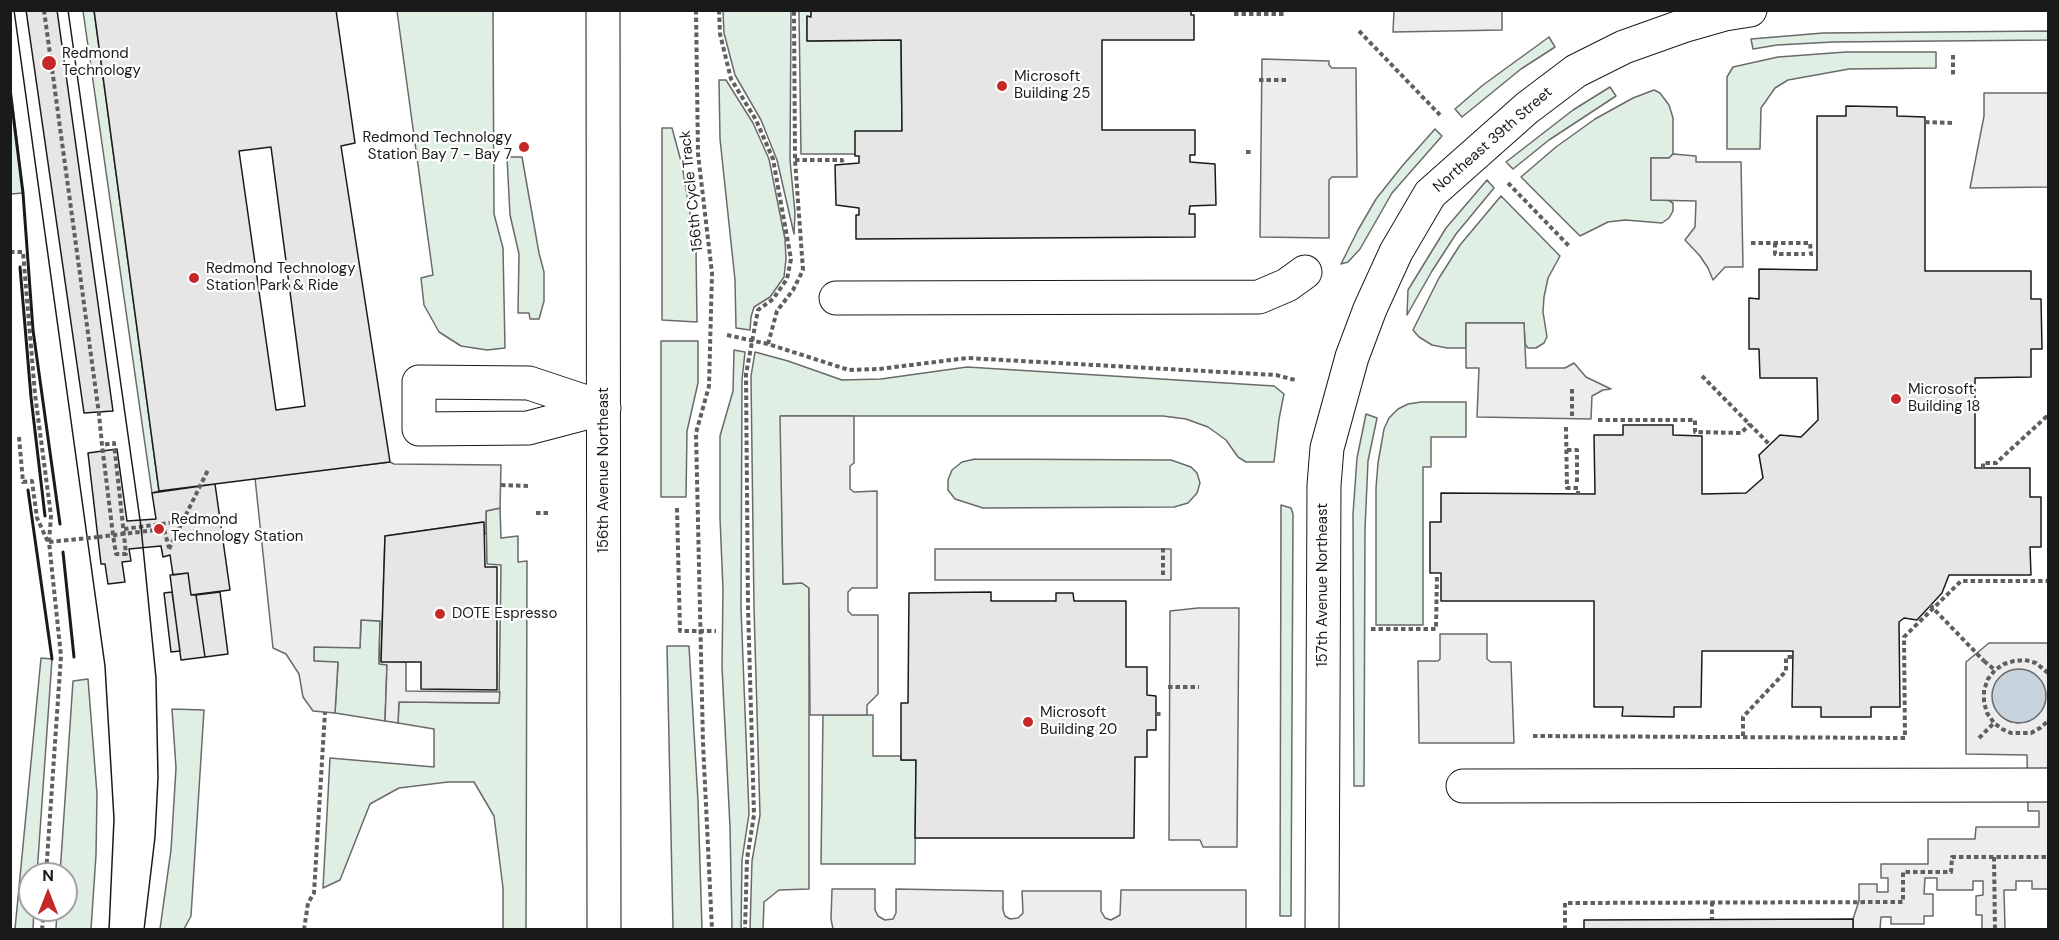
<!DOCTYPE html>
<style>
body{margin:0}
#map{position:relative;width:2059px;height:940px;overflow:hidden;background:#fff;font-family:"DM Sans",sans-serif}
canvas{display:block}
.frame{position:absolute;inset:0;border:12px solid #1a1a1a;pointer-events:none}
.north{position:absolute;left:18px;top:862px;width:60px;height:60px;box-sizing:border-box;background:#fff;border:2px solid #a3a3a3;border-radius:50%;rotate:0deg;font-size:16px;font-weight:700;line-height:24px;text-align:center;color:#1a1a1a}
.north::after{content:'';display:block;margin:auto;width:21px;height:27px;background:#c62828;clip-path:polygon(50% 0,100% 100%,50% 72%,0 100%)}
</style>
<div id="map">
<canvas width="2059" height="940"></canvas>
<div class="frame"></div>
<div class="north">N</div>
</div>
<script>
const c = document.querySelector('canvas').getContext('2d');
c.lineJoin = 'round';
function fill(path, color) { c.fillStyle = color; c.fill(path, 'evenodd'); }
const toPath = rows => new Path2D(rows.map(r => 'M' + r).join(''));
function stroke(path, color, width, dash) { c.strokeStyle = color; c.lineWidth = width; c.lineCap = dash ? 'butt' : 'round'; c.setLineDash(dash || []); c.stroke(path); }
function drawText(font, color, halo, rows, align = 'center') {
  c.font = font + ' "DM Sans",sans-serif'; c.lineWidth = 4.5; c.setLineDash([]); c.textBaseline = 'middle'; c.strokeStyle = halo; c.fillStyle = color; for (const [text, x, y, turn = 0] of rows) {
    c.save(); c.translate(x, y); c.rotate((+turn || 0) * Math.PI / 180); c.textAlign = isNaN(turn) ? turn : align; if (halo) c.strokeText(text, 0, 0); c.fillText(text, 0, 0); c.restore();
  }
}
const green = toPath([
 [83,11,94,11,159,491,152,493,83,11],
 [397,11,493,11,494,214,503,248,505,348,487,350,461,346,439,332,424,305,421,278,433,275,397,11],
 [723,11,791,11,790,160,795,213,794,234,777,160,761,120,735,75,724,33,723,11],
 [799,11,811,11,811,17,807,17,807,41,901,40,902,131,855,154,801,154,799,11],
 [2048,31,2048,40,1833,42,1777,45,1753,49,1751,39,1823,33,2048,31],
 [1549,37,1555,47,1521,69,1462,117,1455,109,1483,85,1549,37],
 [1846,52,1936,52,1936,68,1849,69,1788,80,1775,88,1761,108,1760,149,1727,149,1727,77,1733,67,1778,57,1846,52],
 [719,80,726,80,753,123,769,159,785,239,786,259,784,277,770,297,754,307,751,317,750,330,736,328,735,280,720,139,719,80],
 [1610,87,1616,96,1549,140,1513,169,1506,162,1573,110,1610,87],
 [10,90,11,90,23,193,11,194,10,90],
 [1654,90,1660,93,1669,105,1673,118,1673,154,1669,158,1651,158,1651,200,1668,200,1673,203,1673,211,1669,218,1662,223,1625,220,1608,222,1580,236,1521,177,1556,147,1595,119,1633,98,1654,90],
 [662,128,672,128,682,165,696,249,697,322,662,320,662,128],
 [1435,129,1442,136,1392,193,1360,249,1348,262,1341,264,1358,230,1376,199,1403,165,1435,129],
 [507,157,522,157,539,253,544,272,544,301,539,319,530,319,529,313,518,313,519,254,510,215,507,157],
 [1487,180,1494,188,1456,234,1432,271,1407,315,1408,290,1446,228,1487,180],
 [1501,196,1560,256,1548,278,1544,297,1543,312,1547,337,1544,343,1536,348,1528,348,1525,344,1524,323,1466,323,1466,348,1447,348,1432,345,1419,337,1413,330,1439,278,1460,245,1501,196],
 [661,341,698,341,698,383,687,431,686,497,661,497,661,341],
 [734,350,745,352,742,380,741,608,749,814,742,860,741,930,732,929,730,827,722,667,723,589,720,518,720,436,733,391,734,350],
 [755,352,788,361,842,380,881,379,967,367,1274,386,1284,394,1279,419,1274,462,1246,462,1238,457,1226,440,1208,427,1186,419,1163,416,781,416,783,584,802,583,809,588,809,889,779,890,764,902,763,929,750,930,752,861,760,815,754,608,751,376,755,352],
 [1421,402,1466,402,1466,437,1431,437,1431,467,1423,467,1423,625,1376,625,1376,488,1378,463,1384,429,1389,418,1398,409,1408,404,1421,402],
 [1366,414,1377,418,1368,461,1365,529,1364,786,1354,786,1353,514,1357,458,1366,414],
 [975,459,1171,460,1191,467,1197,473,1200,483,1197,493,1188,503,1174,507,983,508,955,499,948,490,948,480,952,470,962,462,975,459],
 [1281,505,1291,508,1293,514,1291,916,1280,916,1281,505],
 [500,508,501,538,518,536,518,562,527,561,526,929,503,929,503,888,494,816,474,782,448,782,399,788,370,804,340,880,323,888,330,758,434,767,434,729,398,723,399,702,499,703,501,565,487,564,486,511,500,508],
 [361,620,380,621,379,663,387,664,385,721,335,713,338,663,314,661,314,646,360,647,361,620],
 [667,646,689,646,698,801,702,929,673,929,667,646],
 [41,658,52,659,37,874,30,874,30,910,34,910,33,929,15,929,41,658],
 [88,679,97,794,96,855,91,929,56,929,57,910,66,910,66,874,60,874,73,681,88,679],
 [172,709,204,710,191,916,184,929,160,929,171,850,176,768,172,709],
 [823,715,873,715,873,756,901,756,901,760,916,760,915,864,821,864,823,715]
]);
fill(green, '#e0efe3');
stroke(green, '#6a6a6a', 1.5);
const parking = toPath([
 [1394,11,1502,11,1502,30,1393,32,1394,11],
 [1262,59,1329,61,1329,65,1332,68,1356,68,1357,177,1332,177,1329,180,1329,238,1260,237,1262,59],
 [1984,93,2048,93,2048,187,1970,188,1984,116,1984,93],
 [1673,154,1696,156,1696,162,1741,162,1743,267,1725,267,1713,280,1708,268,1700,256,1685,240,1695,227,1696,201,1651,200,1651,158,1669,158,1673,154],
 [1466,323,1524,323,1526,368,1565,368,1574,363,1586,377,1611,389,1603,390,1592,396,1591,419,1477,417,1479,368,1466,368,1466,323],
 [780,416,854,416,854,463,850,466,850,489,854,492,877,491,877,588,852,588,848,592,848,611,852,615,878,615,878,694,867,705,867,715,810,715,809,588,802,583,783,584,780,416],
 [390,462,394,464,501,465,500,508,486,511,486,534,484,534,483,522,385,536,381,661,406,662,406,691,500,692,499,703,399,702,398,723,385,721,387,665,379,664,380,621,361,620,360,648,314,647,314,661,338,662,335,713,313,711,303,697,299,674,286,654,273,648,255,478,390,462],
 [935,549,1171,549,1171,580,935,580,935,549],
 [1198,608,1239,608,1237,847,1203,847,1200,840,1169,840,1170,611,1198,608],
 [1440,634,1487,634,1487,659,1491,662,1511,662,1514,743,1419,743,1418,661,1438,661,1440,659,1440,634],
 [1989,643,2048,643,2048,889,2032,889,2032,881,2016,881,2016,890,2004,890,2005,929,1982,929,1982,915,1976,915,1976,896,1983,895,1983,881,1973,881,1973,890,1937,890,1937,878,1925,878,1924,894,1933,894,1933,916,1924,916,1924,924,1891,924,1891,917,1881,917,1880,929,1853,930,1853,919,1859,901,1859,884,1877,884,1877,892,1888,892,1888,878,1881,878,1881,864,1928,864,1928,839,1975,839,1976,827,2039,827,2039,811,2028,811,2027,755,1966,754,1966,662,1989,643],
 [2011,671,2018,723,2008,721,2001,716,1996,682,2003,675,2011,671],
 [832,889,875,889,875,910,878,916,885,920,893,919,896,913,896,889,1003,891,1003,910,1005,916,1010,919,1018,918,1023,913,1022,891,1101,891,1101,911,1105,918,1111,920,1120,915,1121,890,1246,890,1246,929,833,929,831,919,832,889]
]);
fill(parking, '#ededed');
stroke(parking, '#6a6a6a', 1.5);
const water = toPath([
 '1992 696a27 27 0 1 1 54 0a27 27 0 1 1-54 0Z'
]);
fill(water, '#c6d2dc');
stroke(water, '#6a6a6a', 1.5);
const building = toPath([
 [26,10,57,10,113,411,84,413,26,10],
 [94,10,336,10,355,143,341,146,390,462,159,491,94,10],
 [271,147,305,406,276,410,239,151,271,147],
 [811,10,1191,10,1191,15,1194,15,1194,40,1102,40,1102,130,1195,130,1195,155,1190,155,1190,162,1215,164,1216,205,1190,206,1189,214,1195,214,1195,237,856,239,856,215,859,215,859,208,836,205,835,165,859,163,859,156,855,156,855,131,902,131,901,40,807,41,807,16,811,17,811,10],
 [1846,106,1897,107,1897,116,1925,117,1925,271,2031,271,2031,299,2041,299,2042,349,2031,349,2031,377,1975,378,1975,468,2030,468,2030,497,2041,497,2041,547,2030,547,2031,575,1949,575,1942,593,1917,620,1904,618,1899,622,1900,707,1871,707,1871,717,1821,717,1821,707,1792,707,1793,651,1702,651,1701,707,1674,707,1674,717,1622,716,1623,707,1594,707,1594,601,1441,601,1441,573,1430,573,1430,522,1441,522,1441,493,1595,494,1594,435,1623,435,1623,425,1673,425,1673,435,1702,436,1702,494,1746,493,1763,478,1759,455,1780,435,1801,437,1818,420,1817,378,1760,378,1759,349,1749,349,1749,298,1759,299,1759,269,1817,270,1817,116,1846,116,1846,106],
 [117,449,127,521,156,519,152,493,215,484,230,590,191,595,188,573,173,575,170,555,163,557,161,546,129,549,131,561,122,562,125,582,108,584,105,564,101,564,88,453,117,449],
 [484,522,485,567,497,567,497,690,421,689,421,662,381,662,385,536,484,522],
 [188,573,191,595,196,595,205,657,181,660,170,575,188,573],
 [172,592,180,651,171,652,164,593,172,592],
 [220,592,228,654,205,657,196,595,220,592],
 [991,592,991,601,1056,601,1056,593,1073,593,1074,601,1126,601,1126,667,1147,667,1147,695,1156,696,1156,730,1147,730,1147,757,1135,757,1134,838,915,838,916,760,901,760,901,703,908,703,909,593,991,592],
 [1853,919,1853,930,1584,930,1584,920,1853,919]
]);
fill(building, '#e6e6e6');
stroke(building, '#1a1a1a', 1.5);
const minor = toPath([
 [836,298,1259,297,1287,285,1305,272],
 [419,382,529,383,604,408,528,428,419,429,419,382],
 [1463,786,2048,785],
 [1322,930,1324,485,1327,448,1352,357,1370,309,1396,252,1430,194,1527,108,1576,71,1624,47,1683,26,1725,14,1750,10]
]);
const major = toPath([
 [603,10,604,930]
]);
stroke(minor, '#1a1a1a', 35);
stroke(major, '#1a1a1a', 35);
stroke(toPath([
 [44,10,99,414,102,445,113,535,116,554,126,554,114,443,102,445],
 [696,10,698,154,712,273,709,386,696,433,703,743,712,930],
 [719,10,720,34,731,79,756,120,773,159,791,259,787,279,773,299,758,310,746,374,748,607,754,815,747,859,745,930],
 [1234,14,1285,14],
 [1359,31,1440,115],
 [1953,55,1953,76],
 [1259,80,1288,80],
 [1925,122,1954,123],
 [1246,152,1252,152],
 [795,160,842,160,843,165],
 [1508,183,1569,246],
 [1751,243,1810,243,1811,254,1817,254],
 [1775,243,1775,254,1805,254],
 [10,252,23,252,35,394,51,516,49,542,61,656,46,874],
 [727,335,768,344,849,370,879,369,967,358,1276,375,1295,380],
 [768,344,777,311,793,290,803,270,795,160,794,10],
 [1702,376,1770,445],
 [1572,389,1572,418],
 [1598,420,1695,420,1695,432,1741,433,1750,424],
 [1566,427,1567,488,1578,488,1578,494],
 [19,437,23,482,32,481,37,518,48,542],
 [1567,450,1577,450,1577,483],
 [1983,468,1983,463,1996,463,2046,417,2048,417],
 [501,485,528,486],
 [677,508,680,631,716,631],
 [536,513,550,513],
 [124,529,220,516],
 [98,537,164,529,169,548],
 [1163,548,1163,577],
 [169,549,208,470],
 [1371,629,1436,629,1437,573],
 [1984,661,1995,670],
 [2048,673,2036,663,2025,660,2014,661,2004,664,1995,670,1988,679,1984,690,1984,702,1987,713,1994,723,2002,729,2011,733,2031,733,2040,728,2048,721],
 [1168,687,1199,687],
 [1156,714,1163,714],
 [1533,736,1905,738,1904,637,1961,581,2048,581],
 [1743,736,1743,717,1786,671,1786,657,1793,657],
 [1979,738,1994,723],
 [1994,857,1995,930],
 [1712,902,1712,919],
 [42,930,44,910],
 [304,930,308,903,314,893,325,712],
 [1565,930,1565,903,1903,902,1903,872,1951,872,1952,857,2048,857]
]), '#5f5f5f', 4, [4.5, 3]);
stroke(minor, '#fff', 33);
stroke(major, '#fff', 33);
stroke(toPath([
 [14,10,105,666,114,819,109,930],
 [68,10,141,527,156,678,158,778,155,837,144,930]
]), '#1a1a1a', 1.5);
stroke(toPath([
 [49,542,98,537],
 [1930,605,1984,661]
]), '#5f5f5f', 4, [4.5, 3]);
stroke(toPath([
 [10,90,23,193,33,330,60,524],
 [20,267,31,397,45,516],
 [28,490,52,659],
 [63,552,74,657]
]), '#1a1a1a', 3);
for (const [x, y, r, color] of [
 [49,63,8,"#c62828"],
 [1002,86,6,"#c62828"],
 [524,147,6,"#c62828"],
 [194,278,6,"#c62828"],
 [1896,399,6,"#c62828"],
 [159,529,6,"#c62828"],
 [440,614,6,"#c62828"],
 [1028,722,6,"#c62828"]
]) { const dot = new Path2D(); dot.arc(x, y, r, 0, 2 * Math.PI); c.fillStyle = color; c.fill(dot); stroke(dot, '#fff', 2); }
drawText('15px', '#1a1a1a', '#fff', [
 ["Redmond",62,54],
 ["Technology",62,71],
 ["Microsoft",1014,77],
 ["Building 25",1014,94],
 ["Redmond Technology",512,138,"right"],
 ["Station Bay 7 - Bay 7",512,155,"right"],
 ["Redmond Technology",206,269],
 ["Station Park & Ride",206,286],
 ["Microsoft",1908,390],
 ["Building 18",1908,407],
 ["Redmond",171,520],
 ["Technology Station",171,537],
 ["DOTE Espresso",452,614],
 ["Microsoft",1040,713],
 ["Building 20",1040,730]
], 'left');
drawText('15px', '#1a1a1a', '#fff', [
 ["Northeast 39th Street",1493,140,-41],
 ["156th Cycle Track",692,191,-96],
 ["156th Avenue Northeast",604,470,-90],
 ["157th Avenue Northeast",1323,585,-90]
]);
</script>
